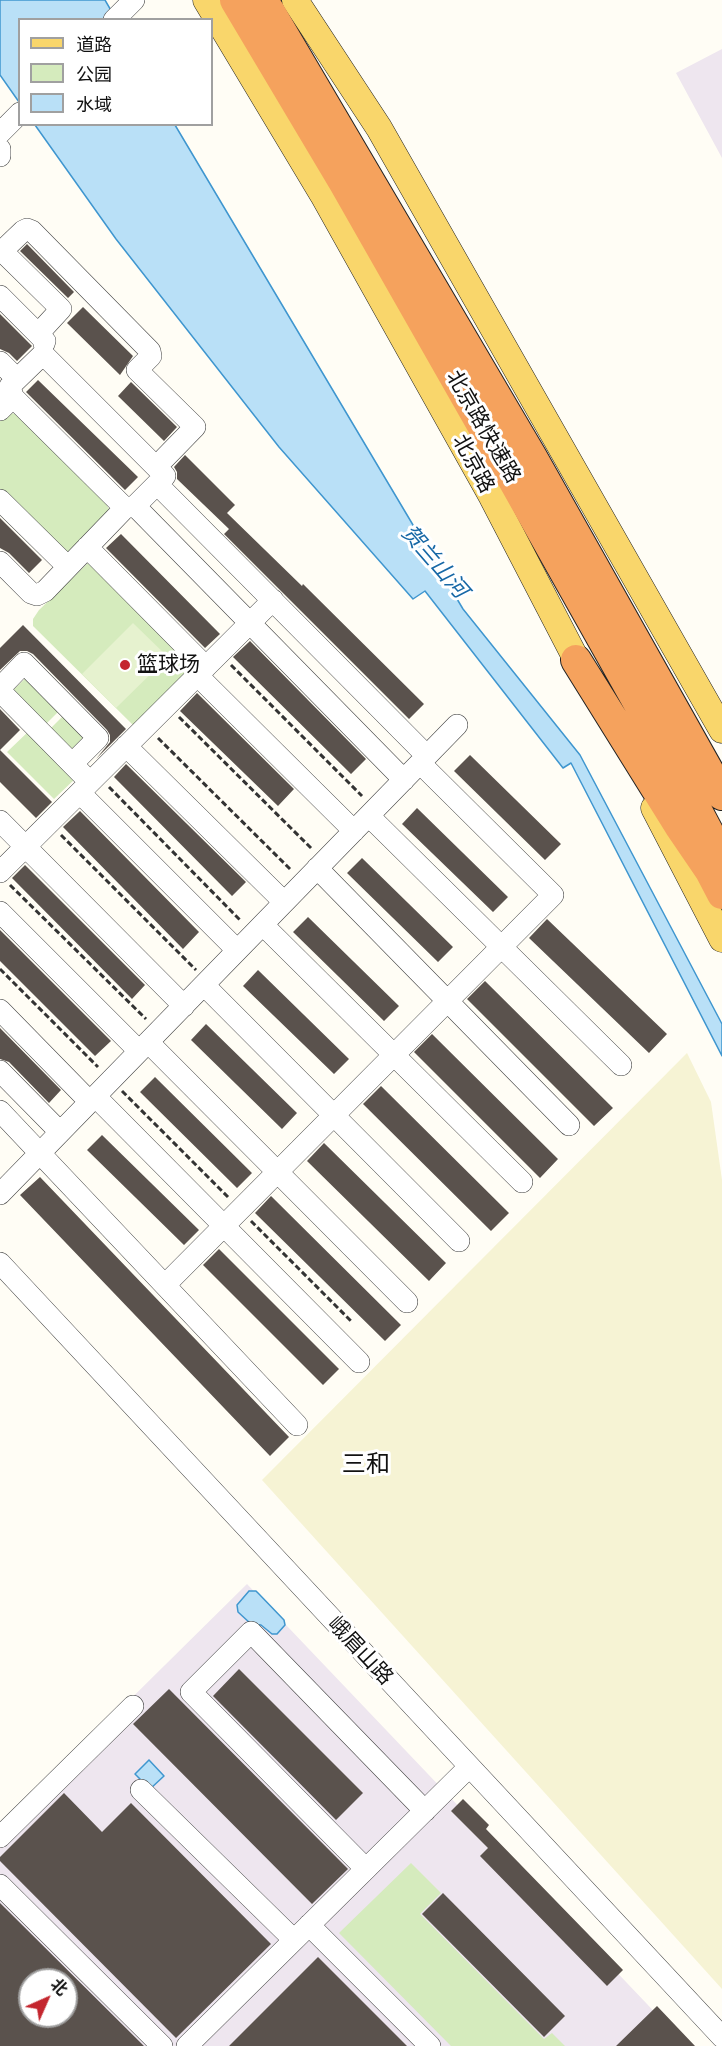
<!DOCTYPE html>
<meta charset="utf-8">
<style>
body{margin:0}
#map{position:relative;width:722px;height:2046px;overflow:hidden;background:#fffdf5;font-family:Lora,"Noto Sans SC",serif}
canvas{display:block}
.legend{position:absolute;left:18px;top:18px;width:195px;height:108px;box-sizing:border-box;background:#fff;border:2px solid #a0a0a0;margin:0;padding:8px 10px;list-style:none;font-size:18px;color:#111}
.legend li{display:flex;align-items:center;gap:12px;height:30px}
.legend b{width:30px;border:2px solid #a0a0a0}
.north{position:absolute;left:18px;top:1968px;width:60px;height:60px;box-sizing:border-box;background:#fff;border:2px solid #a0a0a0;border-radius:50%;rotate:45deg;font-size:16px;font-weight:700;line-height:24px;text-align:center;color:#111}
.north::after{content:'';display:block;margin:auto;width:21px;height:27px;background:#c4262e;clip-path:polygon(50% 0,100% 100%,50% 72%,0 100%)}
</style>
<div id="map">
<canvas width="722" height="2046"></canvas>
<ul class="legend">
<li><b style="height:8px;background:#f9d66b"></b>道路</li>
<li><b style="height:16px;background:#d5ebbd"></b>公园</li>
<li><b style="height:16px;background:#b9e0f7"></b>水域</li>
</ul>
<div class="north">北</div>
</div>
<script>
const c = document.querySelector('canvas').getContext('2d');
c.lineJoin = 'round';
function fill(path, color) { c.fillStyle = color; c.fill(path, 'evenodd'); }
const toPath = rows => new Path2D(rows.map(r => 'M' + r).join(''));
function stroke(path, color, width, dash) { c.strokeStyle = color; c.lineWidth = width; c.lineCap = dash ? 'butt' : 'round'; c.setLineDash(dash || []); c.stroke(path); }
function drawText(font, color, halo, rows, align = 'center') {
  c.font = font + ' Lora,"Noto Sans SC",serif'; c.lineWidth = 6; c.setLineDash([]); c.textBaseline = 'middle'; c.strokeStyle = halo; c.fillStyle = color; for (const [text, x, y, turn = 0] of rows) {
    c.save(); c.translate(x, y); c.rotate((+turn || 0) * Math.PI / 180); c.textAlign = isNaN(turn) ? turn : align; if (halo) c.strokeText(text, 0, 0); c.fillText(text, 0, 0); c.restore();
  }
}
fill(toPath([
 [722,49,722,158,676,73],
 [247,1584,647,2004,686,2046,0,2046,0,1828],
 [30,1980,66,1980,66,2016,30,2016]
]), '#eee6ef');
fill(toPath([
 [687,1053,711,1102,722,1180,722,1989,262,1480]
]), '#f6f3d4');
fill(toPath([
 [10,413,17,414,105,502,109,509,111,515,69,556,0,490,0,420],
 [88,563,95,563,195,663,133,725,33,626,33,619,39,610],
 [30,674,63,707,44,726,11,692],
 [67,712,93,738,75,755,49,730],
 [31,729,78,776,54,799,7,752],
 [411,1863,441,1893,420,1914,544,2039,552,2033,565,2046,451,2046,339,1933]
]), '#d5ebbd');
fill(toPath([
 [133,623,168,657,116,708,82,674]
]), '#e6f2cf');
const water = toPath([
 [0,0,105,0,116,19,20,20,19,102,0,75,0,0],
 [35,125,175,125,463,609,580,755,722,1024,722,1056,571,763,563,768,425,591,413,599,279,447,116,239,35,125],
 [249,1591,256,1591,259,1594,284,1620,285,1625,277,1634,272,1634,261,1625,251,1624,238,1612,237,1605,249,1591],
 [149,1760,164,1776,150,1789,135,1774,149,1760]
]);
fill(water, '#b9e0f7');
stroke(water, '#3f96cf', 1.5);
fill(toPath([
 [27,244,74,292,68,298,20,251],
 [83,307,133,356,120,375,67,323],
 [0,314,32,346,17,361,9,353,0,349],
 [38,380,138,477,125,490,26,392],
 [131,382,177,427,164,441,118,396],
 [185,455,235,505,227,513,302,586,303,584,424,704,409,719,224,534,229,529,177,479,177,472,174,467],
 [0,518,42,560,29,573,9,553,0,548],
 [121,534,220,634,205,648,106,548],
 [23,625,126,729,96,759,110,742,110,735,107,730,33,654,27,651,20,651,0,670,0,648],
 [250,641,366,759,351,774,233,657],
 [197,693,294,789,278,806,180,711],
 [0,709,20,730,0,750,52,802,36,818,0,782],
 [470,755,561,844,545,860,454,771],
 [126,764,246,882,232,896,114,777],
 [417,808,508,897,493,912,402,824],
 [80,811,199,932,183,949,63,827],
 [362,858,453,947,438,962,347,873],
 [25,865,145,985,132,999,12,878],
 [308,917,399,1006,384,1021,293,932],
 [547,919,667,1034,649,1053,529,938],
 [0,930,111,1041,95,1056,0,961],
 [258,970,349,1059,334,1074,243,986],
 [485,981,613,1108,594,1126,467,999],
 [206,1024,297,1113,282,1129,191,1040],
 [0,1028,61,1090,49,1103,9,1062,0,1059],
 [432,1034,558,1159,540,1178,414,1052],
 [155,1077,252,1173,237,1188,140,1092],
 [381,1086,509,1213,491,1231,363,1104],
 [102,1135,199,1230,184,1245,87,1150],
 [324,1143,446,1263,429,1281,307,1161],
 [40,1177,289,1437,270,1456,20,1195],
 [271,1196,401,1325,385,1341,255,1213],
 [219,1249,339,1369,323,1385,203,1265],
 [239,1669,363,1793,336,1820,213,1696],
 [169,1689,348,1869,312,1904,133,1724],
 [64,1793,102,1832,131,1803,271,1944,176,2038,0,1861,0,1857],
 [463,1799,489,1825,486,1829,623,1970,607,1986,480,1856,488,1848,451,1811],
 [443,1893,565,2016,544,2037,422,1914],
 [0,1903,144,2046,0,2046],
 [30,1980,66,1980,66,2016,30,2016],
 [318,1957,407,2046,229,2046],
 [657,2006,695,2046,616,2046]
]), '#5a524d');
const minor = toPath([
 [114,20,134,0],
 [0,133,20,113],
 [0,149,0,156],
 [2,251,61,309,38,334],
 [0,253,23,231,27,229,32,231,150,351,151,356,137,370,195,427,156,467],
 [0,296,45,341,44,344],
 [0,362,17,379],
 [2,394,13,397,10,386,43,354,165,476,135,506],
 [0,410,13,397,125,508,45,591,37,595,31,593,0,562],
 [157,484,427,756],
 [0,500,68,567],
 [125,508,135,506,404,780],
 [87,547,206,667],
 [197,675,354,831],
 [0,688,24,663,98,738,72,764],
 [0,691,82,774],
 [126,746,284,902],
 [80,793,237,950],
 [369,816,621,1065],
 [0,821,184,1006],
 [317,868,569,1125],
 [0,872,273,600],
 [0,912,139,1051],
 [263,925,522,1182],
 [204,985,459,1241],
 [0,1010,90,1102],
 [148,1042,407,1302],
 [0,1071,60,1132],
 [95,1096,359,1362],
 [0,1111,297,1425],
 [0,1194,457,725],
 [0,1263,722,2037],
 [165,1285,553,895,420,763],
 [141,1790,294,1940],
 [0,1837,133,1706],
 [366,1869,191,1692,251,1632,425,1811],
 [0,1885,162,2046],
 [309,1925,430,2046],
 [187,2046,469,1767]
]);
const major = toPath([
 [206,0,323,195,492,497,586,678],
 [295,0,379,128,722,730],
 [654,808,722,939]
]);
const highway = toPath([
 [235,0,344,183,508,471,673,765,722,858],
 [263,0,532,457,722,795],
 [576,660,680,827,710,871,722,894]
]);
stroke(minor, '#444', 22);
stroke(major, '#222', 27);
stroke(highway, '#222', 32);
stroke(toPath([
 [231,665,362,796],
 [179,717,313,850],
 [158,738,292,871],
 [109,787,241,921],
 [61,835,196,970],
 [10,885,146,1019],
 [0,969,98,1067],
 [122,1091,228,1197],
 [251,1221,351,1321]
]), '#333', 3, [6, 3]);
stroke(minor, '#fff', 21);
stroke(major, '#f9d66b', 26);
stroke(highway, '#f5a25d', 30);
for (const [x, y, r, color] of [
 [125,665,6,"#c4262e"]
]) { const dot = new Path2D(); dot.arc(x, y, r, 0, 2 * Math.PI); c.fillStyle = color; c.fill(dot); stroke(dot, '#fff', 2); }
drawText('21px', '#111', '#fff', [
 ["北京路快速路",483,427,60],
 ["北京路",473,464,61],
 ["峨眉山路",360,1651,47]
]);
drawText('21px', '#111', '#fff', [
 ["篮球场",137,665]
], 'left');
drawText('italic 22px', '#1768a6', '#fff', [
 ["贺兰山河",434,562,49]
]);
drawText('24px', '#111', '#fff', [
 ["三和",366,1465]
]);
</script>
